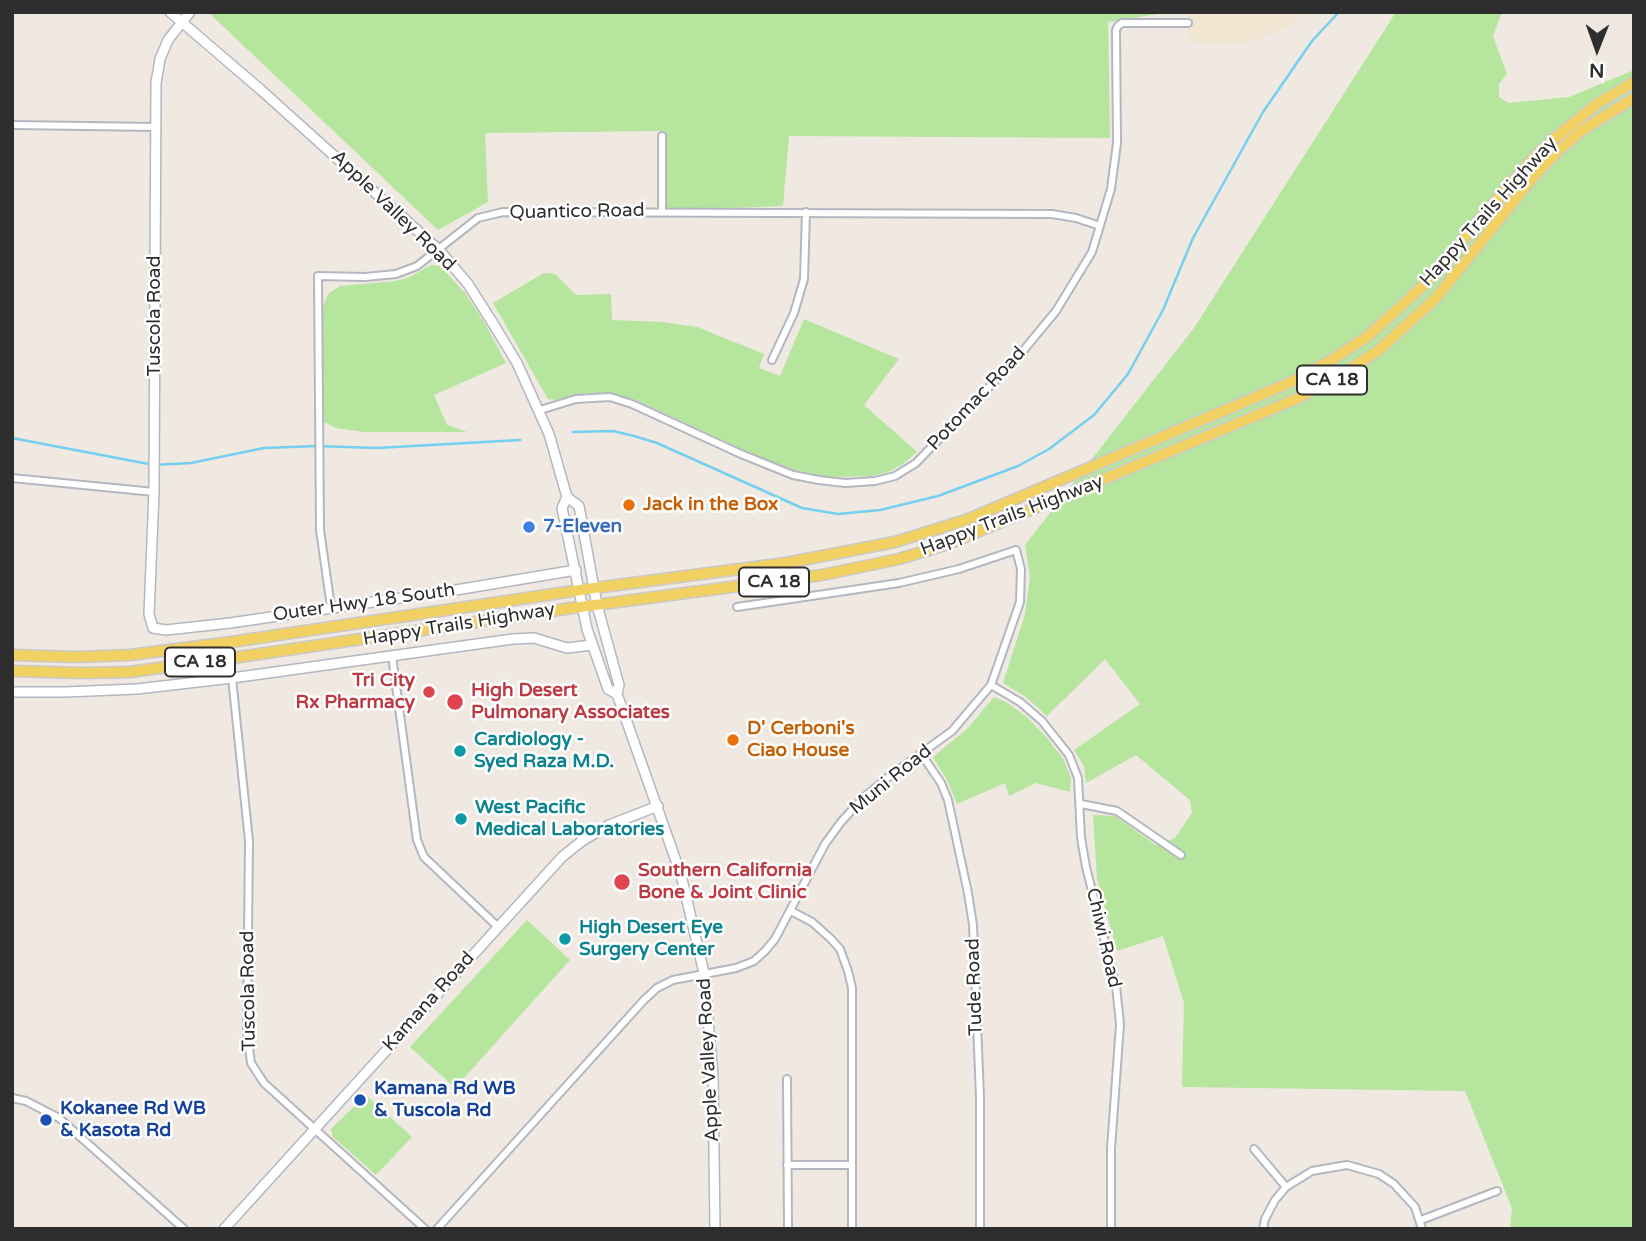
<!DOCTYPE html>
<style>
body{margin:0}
#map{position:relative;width:1646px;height:1241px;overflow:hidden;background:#efe9e1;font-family:"Varela Round",sans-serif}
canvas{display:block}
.frame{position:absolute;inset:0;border:14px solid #2e2e2e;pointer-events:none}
.north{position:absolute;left:1562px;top:14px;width:70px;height:70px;-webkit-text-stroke:5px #fff;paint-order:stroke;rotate:181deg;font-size:19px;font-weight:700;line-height:28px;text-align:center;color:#2e2e2e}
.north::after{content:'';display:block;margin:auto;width:24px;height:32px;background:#2e2e2e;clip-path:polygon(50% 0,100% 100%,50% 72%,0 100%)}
</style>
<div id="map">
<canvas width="1646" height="1241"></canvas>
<div class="frame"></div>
<div class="north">N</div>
</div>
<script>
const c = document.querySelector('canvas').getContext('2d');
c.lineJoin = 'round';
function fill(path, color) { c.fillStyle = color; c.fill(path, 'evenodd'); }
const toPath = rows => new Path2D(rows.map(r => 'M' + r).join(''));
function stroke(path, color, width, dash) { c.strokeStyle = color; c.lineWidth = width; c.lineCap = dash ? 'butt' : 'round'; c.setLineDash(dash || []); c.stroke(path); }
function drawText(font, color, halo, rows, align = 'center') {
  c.font = font + ' "Varela Round",sans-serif'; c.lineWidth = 5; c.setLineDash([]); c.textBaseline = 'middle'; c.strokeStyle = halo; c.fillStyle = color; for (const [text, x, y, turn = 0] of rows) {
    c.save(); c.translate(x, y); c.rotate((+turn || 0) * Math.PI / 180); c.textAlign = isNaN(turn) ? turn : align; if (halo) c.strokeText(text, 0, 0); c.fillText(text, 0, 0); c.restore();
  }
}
fill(toPath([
 [1188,12,1305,12,1292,24,1268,35,1249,43,1235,44,1188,42]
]), '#f0e6d1');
fill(toPath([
 [208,12,1170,12,1108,22,1110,138,789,136,783,206,662,211,662,131,485,133,488,202,438,230],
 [1396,12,1502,12,1493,36,1507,74,1499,84,1499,97,1509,103,1569,97,1634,70,1634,1229,1510,1229,1512,1208,1465,1091,1182,1087,1184,1003,1163,936,1117,951,1097,879,1093,815,1115,816,1156,845,1175,838,1192,813,1190,800,1136,755,1086,783,1084,766,1074,750,1140,704,1105,659,1047,716,1026,697,1003,683,1025,614,1030,578,1025,545,1194,328],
 [431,265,440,266,465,293,486,325,506,363,434,395,447,425,467,432,364,432,336,428,320,420,323,307,328,294,340,286,395,281,408,278],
 [544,273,555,274,576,295,611,294,612,320,662,322,697,327,764,354,759,368,780,376,804,319,899,359,864,405,917,452,903,464,888,472,872,476,829,477,781,467,633,399,608,394,588,393,555,400,548,399,493,303],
 [994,697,1006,702,1027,717,1047,738,1064,760,1071,778,1070,792,1036,783,1009,796,1005,783,957,804,948,782,933,757,968,728],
 [527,920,570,960,455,1088,410,1047],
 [366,1095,412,1137,376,1175,333,1137,331,1129]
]), '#b6e59e');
stroke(toPath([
 [573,432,613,431,634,436,657,443,802,508,838,514,880,510,938,496,1018,466,1049,449,1094,415,1128,374,1163,310,1193,238,1263,112,1312,41,1339,12],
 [12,438,154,465,191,463,264,448,317,446,377,448,520,440]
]), '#75cff0', 2.5);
const street = toPath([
 [12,125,156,127],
 [662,211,662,136],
 [772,360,794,313,804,279,806,212],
 [540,410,576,399,610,397,632,404,741,454,793,475,819,480,845,483,875,481,895,476,916,463,1018,357,1056,311,1092,252,1111,189,1117,143,1116,30,1118,26,1122,23,1188,23],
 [12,478,154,492],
 [331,607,320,530,318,276,365,277,396,274,417,266,478,218,503,212,1052,214,1076,218,1100,226],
 [392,656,417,840,424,857,497,926],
 [232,678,249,841,247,1031,251,1063,264,1083,425,1229],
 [991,685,1020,702,1042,721,1069,755,1078,778,1081,838,1086,867,1116,986,1120,1024,1111,1149,1111,1229],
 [922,755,941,783,948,800,968,893,973,925,980,1097,980,1229],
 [1081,804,1117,811,1181,855],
 [791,911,812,922,831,939,840,949,848,971,852,988,852,1229],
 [787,1079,788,1229],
 [12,1098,26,1101,59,1118,184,1229],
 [1254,1149,1286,1187],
 [787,1165,852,1165],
 [1421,1220,1497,1191],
 [437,1229,644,1000,657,988,673,980,736,968,754,961,765,951,775,939,825,844,841,822,863,798,887,778,952,731,991,685,1020,602,1021,569,1016,550,959,569,899,583,737,607],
 [1263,1229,1265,1219,1275,1200,1286,1187,1312,1171,1347,1165,1379,1174,1394,1184,1415,1207,1422,1229]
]);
const secondary = toPath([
 [170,12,261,90,439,250,468,284,494,325,517,363,549,434,567,497,562,508,587,629,608,689,617,694],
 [190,12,168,40,160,59,156,83,154,492,149,614,153,628,166,630,230,623,462,589,576,570],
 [567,497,579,506,597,605,619,685,617,694,681,875,704,973,713,1076,715,1229],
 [12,692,65,692,137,689,232,678,513,639,534,638,567,648,592,645],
 [224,1229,562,857,582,841,609,825,658,806]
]);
const primary = toPath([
 [12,655,76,657,130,655,231,642,594,588,786,563,895,542,966,520,1289,383,1330,361,1368,336,1423,286,1526,166,1550,142,1598,103,1634,82],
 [12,671,85,673,130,672,232,658,572,608,822,575,899,559,948,544,1296,399,1339,376,1379,350,1436,298,1534,176,1558,151,1581,131,1634,98]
]);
stroke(street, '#b4b7c1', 10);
stroke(secondary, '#b4b7c1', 12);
stroke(primary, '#c9c9c9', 13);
stroke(street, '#fff', 6);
stroke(secondary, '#fff', 9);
stroke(primary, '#f2d163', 10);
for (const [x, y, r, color] of [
 [629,505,7,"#e8710a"],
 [529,527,7,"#3f7fe0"],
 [429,692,7,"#e0444e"],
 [455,702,9,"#e0444e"],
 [733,740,7,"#e8710a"],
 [460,751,7,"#0f9aa8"],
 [461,819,7,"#0f9aa8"],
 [622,882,9,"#e0444e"],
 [565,939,7,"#0f9aa8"],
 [360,1100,7,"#1a4fb4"],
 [46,1120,7,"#1a4fb4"]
]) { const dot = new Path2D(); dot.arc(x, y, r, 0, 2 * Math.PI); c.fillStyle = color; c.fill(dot); stroke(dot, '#fff', 2.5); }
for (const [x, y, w] of [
 [1332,380,70],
 [774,582,70],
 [200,662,70]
]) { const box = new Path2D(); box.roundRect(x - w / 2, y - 14.5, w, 29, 5); c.fillStyle = '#fff'; c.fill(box); stroke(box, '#2e2e2e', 2); }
drawText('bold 18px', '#2e2e2e', null, [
 ["CA 18",1332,380],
 ["CA 18",774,582],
 ["CA 18",200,662]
]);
drawText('19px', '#2e2e2e', '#fff', [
 ["Apple Valley Road",393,211,44],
 ["Quantico Road",577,212,-1],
 ["Happy Trails Highway",1489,212,-48],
 ["Tuscola Road",155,316,-90],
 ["Potomac Road",977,399,-47],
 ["Happy Trails Highway",1012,516,-21],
 ["Outer Hwy 18 South",364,603,-8],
 ["Happy Trails Highway",459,625,-9],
 ["Muni Road",891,780,-39],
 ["Chiwi Road",1103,938,77],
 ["Tude Road",975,987,-92],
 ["Tuscola Road",249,991,-91],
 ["Kamana Road",429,1002,-48],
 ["Apple Valley Road",709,1060,-93]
]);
drawText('bold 19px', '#c56008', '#fff', [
 ["Jack in the Box",643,505],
 ["D' Cerboni's",747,729],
 ["Ciao House",747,751]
], 'left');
drawText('bold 19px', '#366cbe', '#fff', [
 ["7-Eleven",543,527]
], 'left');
drawText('bold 19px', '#be3a42', '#fff', [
 ["Tri City",415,681,"right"],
 ["Rx Pharmacy",415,703,"right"],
 ["High Desert",471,691],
 ["Pulmonary Associates",471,713],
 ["Southern California",638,871],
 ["Bone & Joint Clinic",638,893]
], 'left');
drawText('bold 19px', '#0d838f', '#fff', [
 ["Cardiology -",474,740],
 ["Syed Raza M.D.",474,762],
 ["West Pacific",475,808],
 ["Medical Laboratories",475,830],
 ["High Desert Eye",579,928],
 ["Surgery Center",579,950]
], 'left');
drawText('bold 19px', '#164399', '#fff', [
 ["Kamana Rd WB",374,1089],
 ["& Tuscola Rd",374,1111],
 ["Kokanee Rd WB",60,1109],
 ["& Kasota Rd",60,1131]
], 'left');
</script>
